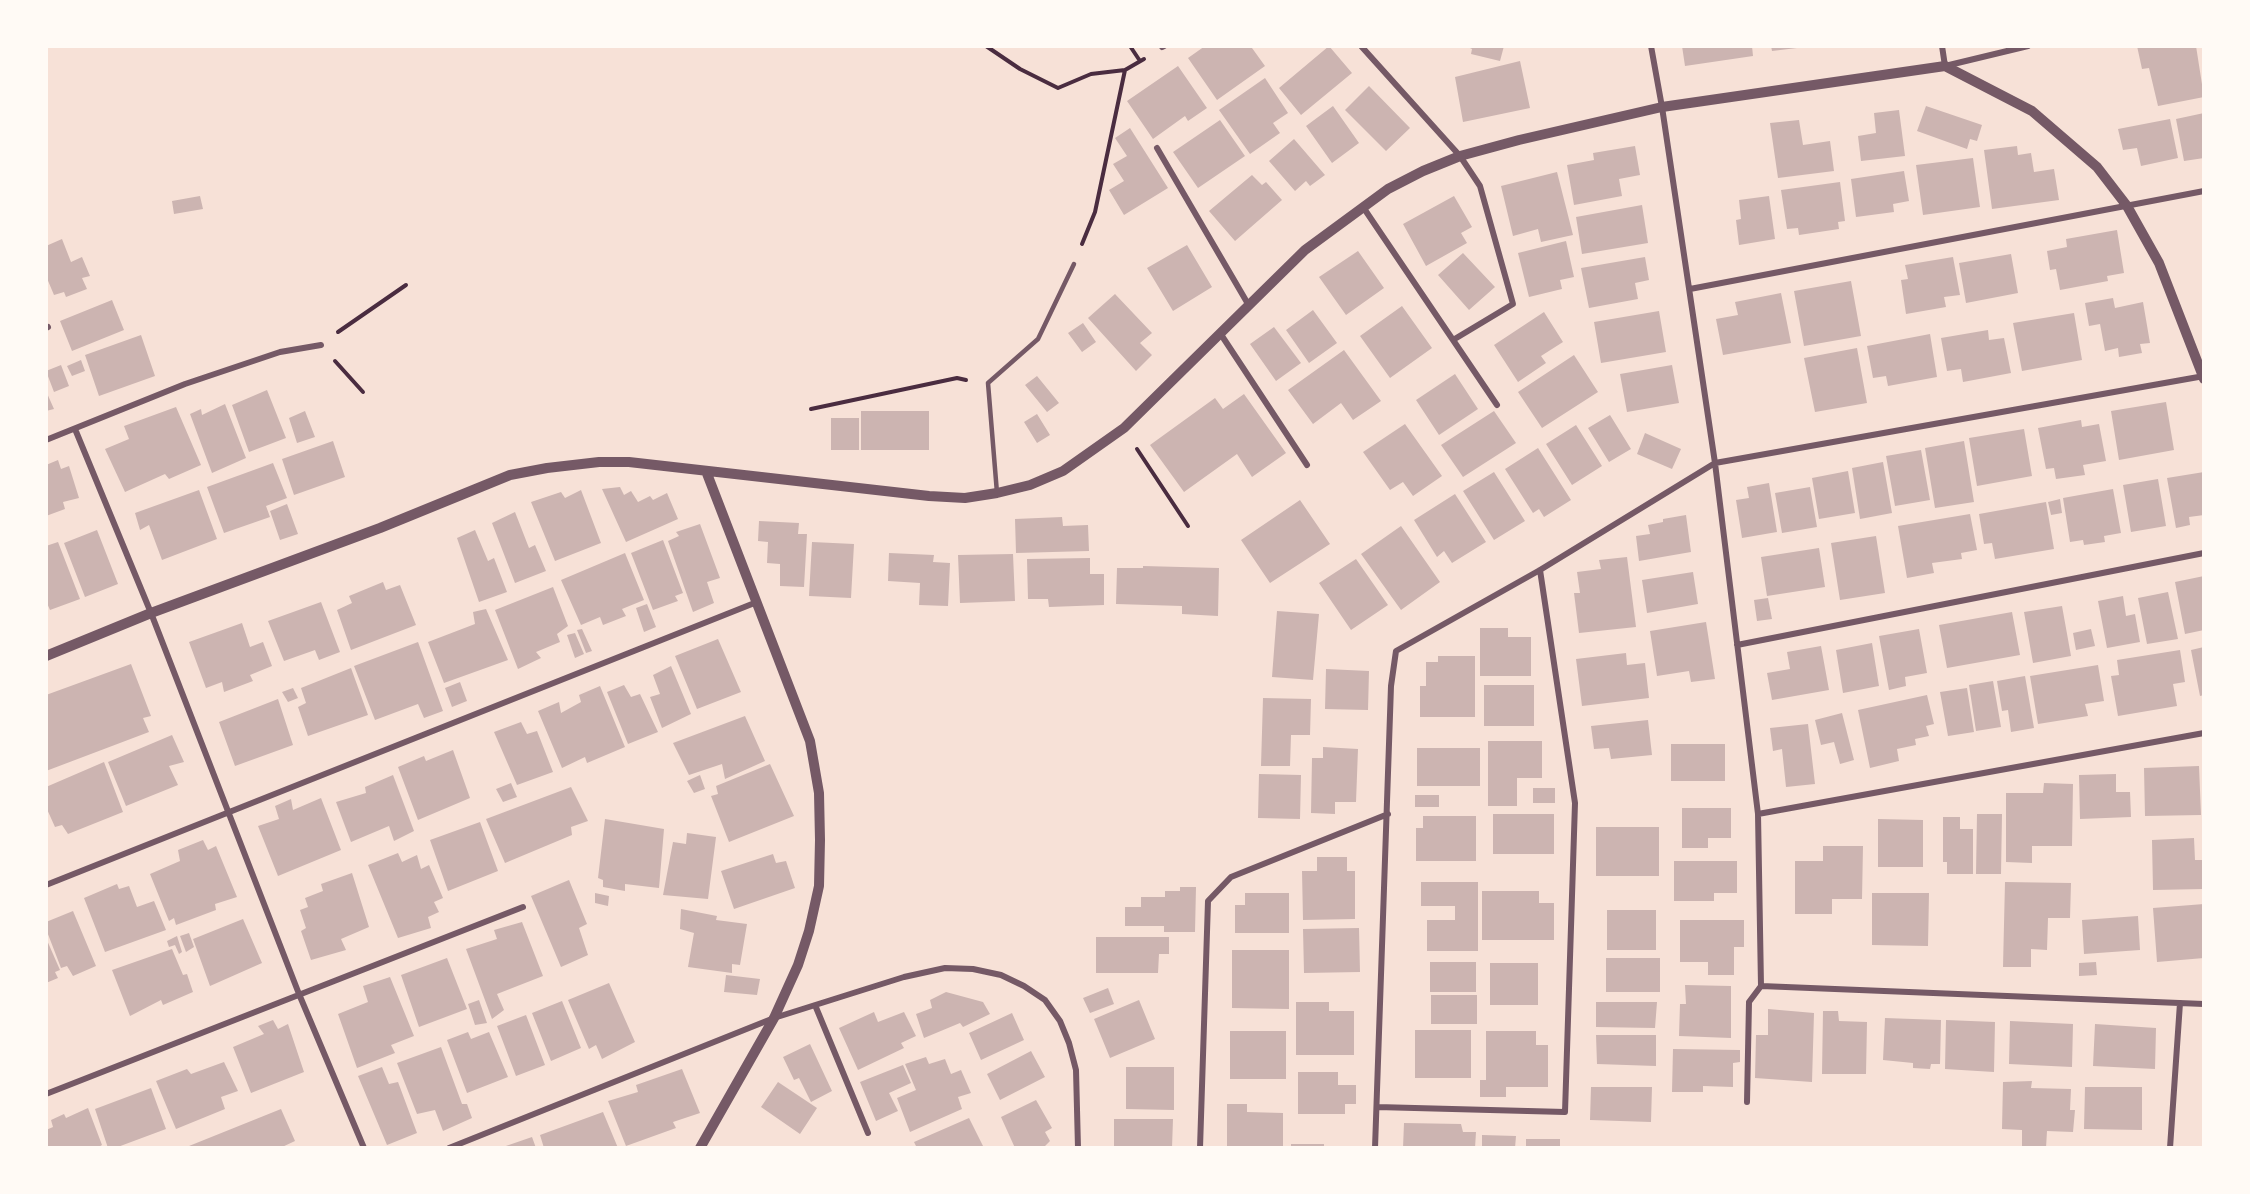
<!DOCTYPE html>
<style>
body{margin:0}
#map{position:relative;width:2250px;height:1194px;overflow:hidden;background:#f7e1d7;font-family:"Asap Condensed",sans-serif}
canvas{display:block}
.frame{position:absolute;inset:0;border:48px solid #fffaf5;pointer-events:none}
</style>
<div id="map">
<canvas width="2250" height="1194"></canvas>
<div class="frame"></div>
</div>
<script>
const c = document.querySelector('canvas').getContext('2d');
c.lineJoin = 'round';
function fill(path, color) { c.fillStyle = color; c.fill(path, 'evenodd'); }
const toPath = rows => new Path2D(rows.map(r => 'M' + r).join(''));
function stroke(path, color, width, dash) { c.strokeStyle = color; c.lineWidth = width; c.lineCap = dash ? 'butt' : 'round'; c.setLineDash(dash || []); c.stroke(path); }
fill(toPath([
 [1205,46,1255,46,1252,48,1265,66,1217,100,1188,58],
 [1329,46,1352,73,1301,115,1279,88],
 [1466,46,1504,46,1500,61,1471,54,1472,49],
 [1682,46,1752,46,1753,56,1685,66],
 [1771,46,1797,46,1797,48,1772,51],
 [2137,46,2196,46,2204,97,2158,106,2149,68,2142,69],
 [1520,61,1530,108,1463,122,1455,77],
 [1178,66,1207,108,1188,121,1185,116,1153,139,1127,101],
 [1265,78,1288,113,1273,123,1280,133,1250,154,1219,110],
 [1369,86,1410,128,1386,151,1345,110],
 [1333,106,1359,143,1332,163,1306,126],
 [1926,106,1982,125,1977,141,1970,139,1967,149,1917,131],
 [1899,110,1905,156,1861,161,1858,136,1876,133,1874,113],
 [2204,113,2204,158,2184,161,2176,119],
 [2170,119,2178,158,2141,166,2137,148,2123,150,2118,129],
 [1220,120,1245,156,1198,188,1173,152],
 [1799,120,1803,145,1830,141,1834,171,1778,178,1770,123],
 [1130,128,1168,188,1124,215,1109,190,1124,181,1113,164,1127,156,1115,138],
 [1294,139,1325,175,1310,186,1306,181,1295,191,1269,161],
 [1635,146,1640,175,1619,179,1622,196,1574,205,1567,165,1594,160,1593,153],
 [2017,146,2018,155,2031,153,2034,172,2054,169,2059,200,1992,209,1984,150],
 [1973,158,1980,207,1923,215,1916,165],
 [1904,171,1909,201,1893,204,1894,212,1856,217,1851,179],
 [1557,172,1573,235,1541,242,1538,229,1513,236,1501,186],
 [1252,175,1262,185,1266,182,1282,200,1235,241,1209,211],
 [1840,182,1845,221,1838,222,1839,229,1799,235,1798,228,1787,229,1781,190],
 [200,196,203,209,174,214,172,201],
 [1454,196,1472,227,1461,233,1467,243,1426,266,1403,224],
 [1769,196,1775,239,1739,245,1736,220,1741,219,1739,200],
 [1642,205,1648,243,1582,254,1576,217],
 [2117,230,2124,273,2107,276,2108,281,2060,290,2056,269,2050,270,2047,251,2067,247,2066,239],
 [62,239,71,262,82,257,90,276,82,278,87,289,66,297,64,292,54,295,46,276,46,246],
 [1566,241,1574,277,1560,280,1562,289,1529,297,1518,253],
 [1187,245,1212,287,1173,311,1147,268],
 [1358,251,1384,288,1346,315,1319,277],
 [1463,253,1495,287,1469,310,1438,275],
 [2011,254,2018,293,1966,303,1959,263],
 [1645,257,1649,280,1635,283,1638,299,1589,308,1581,268],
 [1953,257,1960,295,1944,297,1946,307,1906,314,1901,280,1908,279,1905,265],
 [1851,281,1861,336,1804,346,1794,291],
 [1781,293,1791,343,1723,355,1716,319,1738,315,1735,302],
 [1115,294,1152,333,1140,343,1152,355,1136,371,1088,318],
 [2113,298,2115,308,2143,302,2150,343,2140,344,2142,353,2119,357,2118,348,2105,351,2100,324,2089,326,2085,303],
 [112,300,124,330,72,351,60,321],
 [1402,306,1432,348,1390,378,1360,336],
 [1313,310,1337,343,1309,363,1286,330],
 [1659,311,1666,352,1601,363,1594,322],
 [1544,312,1563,342,1541,356,1546,363,1518,382,1494,345],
 [2074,313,2082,360,2022,371,2013,323],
 [1083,323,1096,342,1082,352,1068,333],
 [1274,327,1301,363,1276,381,1250,344],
 [1988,330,1989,340,2004,338,2011,373,1963,382,1961,369,1947,371,1941,338],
 [1930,334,1937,377,1888,386,1886,376,1873,378,1867,346],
 [141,335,155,376,99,396,85,355],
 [1857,348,1867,403,1815,412,1804,358],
 [1344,350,1381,401,1353,420,1341,403,1313,424,1288,390],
 [1574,355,1598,392,1542,428,1518,392],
 [81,360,85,371,72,376,67,366],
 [61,365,69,386,54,392,46,371],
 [1672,365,1679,403,1627,412,1620,374],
 [1455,374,1478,409,1439,435,1416,400],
 [1037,376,1059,403,1047,412,1025,385],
 [267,390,286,438,249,452,232,405],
 [46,391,54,409,46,411],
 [1244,394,1286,453,1252,477,1237,454,1184,492,1150,445,1215,398,1223,409],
 [2166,402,2174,450,2119,460,2111,411],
 [225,404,246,458,212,473,190,414,201,409,202,415],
 [176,407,201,465,169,479,165,474,125,492,105,449,129,439,124,426],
 [305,411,315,437,297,443,289,418],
 [861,411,929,411,929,450,861,450],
 [1494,411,1516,443,1463,477,1441,445],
 [1037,414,1050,435,1037,443,1024,422],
 [1610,415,1631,449,1609,462,1588,428],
 [831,418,859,418,859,450,831,450],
 [2081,420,2082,427,2099,424,2106,461,2083,465,2085,475,2056,479,2054,468,2046,469,2038,428],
 [1405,424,1442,476,1413,496,1403,482,1390,490,1363,452],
 [1576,425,1602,466,1572,485,1546,444],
 [2024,429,2032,476,1977,486,1969,438],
 [1645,433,1681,449,1672,469,1637,454],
 [333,441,345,477,294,495,282,459],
 [1964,441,1974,502,1935,508,1925,448],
 [1538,448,1571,500,1544,517,1539,509,1533,513,1505,469],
 [1921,450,1930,500,1895,506,1886,456],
 [58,460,61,469,69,466,79,498,63,502,65,509,46,516,46,465],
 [1883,462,1892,513,1860,519,1852,468],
 [273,463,287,498,266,506,270,517,224,533,207,487],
 [1848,471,1855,513,1819,519,1812,478],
 [1494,472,1525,521,1494,540,1463,491],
 [2204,472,2204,515,2189,517,2190,525,2176,528,2167,478],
 [2158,479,2166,526,2131,532,2123,485],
 [1769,483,1777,532,1742,538,1736,500,1749,498,1747,487],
 [620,487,624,495,631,491,638,502,650,496,653,500,667,493,678,519,626,542,602,489],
 [1810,487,1817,527,1782,533,1775,493],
 [2113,489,2121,533,2104,536,2105,542,2084,545,2083,540,2070,542,2063,498],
 [199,490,217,539,162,560,149,525,140,530,135,513],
 [581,490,601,543,555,561,531,502,561,492,565,498],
 [1455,494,1486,542,1452,563,1444,551,1437,557,1414,520],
 [2060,499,2062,513,2051,515,2048,502],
 [1300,500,1330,544,1270,583,1241,540],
 [2046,502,2054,549,1995,559,1992,543,1984,544,1979,514],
 [287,504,298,534,280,540,270,511],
 [515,512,529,548,535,545,546,571,515,583,492,523],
 [1970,514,1977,550,1961,553,1962,559,1932,563,1934,573,1907,578,1898,526],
 [1686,515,1691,552,1639,561,1636,536,1650,534,1648,525,1663,522,1663,519],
 [1062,517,1063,526,1088,525,1089,551,1016,553,1015,519],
 [759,521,799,523,798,534,807,534,804,587,780,586,780,564,767,563,768,542,758,541],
 [700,524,720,578,707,582,714,603,693,612,668,541,679,536,676,532],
 [1401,526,1440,582,1401,610,1361,554],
 [97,530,118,584,85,597,64,543],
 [475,530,488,561,494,558,507,592,479,602,457,538],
 [1876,536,1885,593,1840,600,1831,543],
 [663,540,683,593,675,596,678,601,653,610,631,553],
 [58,542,80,599,50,610,46,601,46,546],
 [812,542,854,544,851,598,809,596],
 [1819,548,1825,587,1767,596,1761,557],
 [625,553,644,600,622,609,626,616,603,625,600,617,581,625,561,580],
 [889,553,934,555,933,562,950,563,948,606,919,605,920,583,888,581],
 [1013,554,1015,601,960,603,958,555],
 [1627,557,1636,627,1579,633,1574,593,1580,593,1577,572,1601,569,1599,560],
 [1090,558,1090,574,1104,574,1104,605,1049,607,1048,599,1028,599,1027,559],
 [1356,559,1388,605,1351,630,1319,583],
 [1143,566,1219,568,1218,616,1182,614,1182,606,1116,604,1117,568,1143,568],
 [1693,572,1698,604,1647,613,1642,580],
 [2204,576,2204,630,2185,634,2175,582],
 [383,582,386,590,400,585,416,625,351,650,337,610,352,603,349,596],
 [553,587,568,626,557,634,560,642,536,652,541,658,518,669,495,610],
 [2168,592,2178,639,2147,644,2138,598],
 [2123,596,2126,616,2135,614,2140,642,2107,648,2098,601],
 [1768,598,1772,619,1757,621,1754,600],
 [321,602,340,652,319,660,315,650,284,661,268,621],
 [647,604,656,627,644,632,636,608],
 [2062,606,2071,656,2033,663,2024,612],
 [486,609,508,660,444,683,428,642,475,624,473,612],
 [1277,611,1319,614,1313,680,1272,677],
 [2012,612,2020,655,1947,668,1939,625],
 [1706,622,1715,679,1691,682,1689,671,1657,676,1650,631],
 [242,623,250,647,263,642,272,666,250,675,253,681,224,692,222,682,206,688,189,642],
 [1480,628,1508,628,1508,637,1531,637,1531,676,1480,676],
 [582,629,592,651,586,653,577,630],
 [1919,629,1927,673,1905,677,1906,686,1889,690,1879,636],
 [2091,629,2095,646,2076,650,2073,633],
 [575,633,584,654,575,658,567,635],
 [718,639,741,692,697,709,675,656],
 [418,642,443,711,424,718,418,704,375,720,354,666],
 [1872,643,1879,686,1843,693,1836,650],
 [1821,646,1829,690,1772,700,1767,673,1790,669,1787,652],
 [2204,647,2204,695,2200,696,2191,650],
 [2180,650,2185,682,2173,684,2177,706,2118,716,2111,676,2119,675,2117,660],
 [1626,653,1627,665,1645,663,1649,698,1582,706,1576,659],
 [1438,656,1475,656,1475,717,1420,717,1420,686,1426,686,1426,662,1438,662],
 [131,664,151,716,143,718,149,732,46,771,46,695],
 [2098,665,2104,701,2085,704,2088,716,2038,724,2030,676],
 [671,666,691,714,662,728,650,697,660,694,653,675],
 [351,668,368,715,308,736,298,707,306,703,301,688],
 [1326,669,1369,671,1368,710,1325,709],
 [2025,676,2034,728,2011,732,2008,710,2002,711,1997,681],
 [1993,681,2001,727,1976,731,1969,685],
 [460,682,467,701,452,707,445,688],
 [624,685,631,697,640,694,658,732,628,744,607,692],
 [1484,685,1534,685,1534,726,1484,726],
 [600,686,625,747,587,763,585,757,562,768,538,711,559,702,561,713,581,702,579,695],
 [293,688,298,698,288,702,282,692],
 [1967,688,1974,732,1948,736,1940,692],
 [1927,695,1934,724,1926,726,1929,736,1915,739,1916,745,1897,749,1899,761,1870,768,1858,710],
 [1263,698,1311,699,1310,735,1291,735,1290,766,1261,766],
 [278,699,293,745,235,766,219,722],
 [1842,713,1854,760,1840,764,1834,742,1821,745,1815,720],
 [745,716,765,761,725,779,722,764,689,775,673,743],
 [1648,720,1652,755,1611,759,1609,748,1594,749,1591,726],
 [521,722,527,734,537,731,553,772,517,785,494,732],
 [1808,724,1815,784,1786,787,1782,749,1773,751,1770,728],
 [172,735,184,762,169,766,178,785,126,806,108,762],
 [1488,741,1542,741,1542,778,1517,778,1517,806,1488,806],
 [1671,744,1725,744,1725,781,1671,781],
 [1323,747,1358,749,1356,802,1335,802,1335,814,1311,813,1312,758,1323,758],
 [1417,748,1480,748,1480,786,1417,786],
 [453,750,470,798,418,820,398,767,424,756,426,761],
 [104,762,123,812,68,834,62,825,55,827,46,807,46,787],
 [770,764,794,816,729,842,711,796,718,794,716,786],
 [2199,766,2201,815,2145,816,2144,768],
 [1259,774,1301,775,1300,819,1258,818],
 [2116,774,2116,792,2130,792,2131,817,2080,819,2079,775],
 [393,775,414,831,394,841,389,826,351,842,336,802,366,793,365,787],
 [700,775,705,789,694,793,687,781],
 [511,783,517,797,503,802,496,789],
 [2044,783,2073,784,2072,846,2032,846,2032,863,2006,862,2006,793,2043,793],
 [571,787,588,821,571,827,572,835,505,863,486,819],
 [1533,788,1555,788,1555,803,1533,803],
 [1415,795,1439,795,1439,807,1415,807],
 [321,798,341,850,278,876,258,826,279,819,275,806,291,799,293,810],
 [1682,808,1731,808,1731,838,1708,838,1708,848,1682,848],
 [1493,814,1554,814,1554,854,1493,854],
 [1977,814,2002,814,2001,874,1976,874],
 [1423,816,1476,816,1476,861,1416,861,1416,828,1423,828],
 [1943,817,1960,817,1960,829,1973,829,1973,874,1947,874,1947,862,1943,862],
 [605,819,664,829,659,888,625,884,625,891,603,887,603,880,598,878],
 [1878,819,1923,820,1923,867,1878,867],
 [480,822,498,871,448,891,430,840],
 [1596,827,1659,827,1659,876,1596,876],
 [687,833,716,837,708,899,663,895,673,842,686,844],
 [2194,838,2195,860,2204,860,2204,889,2153,890,2152,840],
 [203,840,208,850,216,846,237,897,215,904,216,910,176,925,174,918,169,921,150,874,180,861,178,850],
 [1823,846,1863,846,1862,899,1832,899,1832,914,1795,914,1795,861,1823,861],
 [398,853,402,862,417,855,421,869,429,865,443,898,434,902,439,912,428,917,431,928,398,938,368,865],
 [773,854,776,863,786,861,795,888,734,909,721,871],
 [1317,857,1347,857,1347,871,1355,871,1355,919,1303,920,1302,871,1317,871],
 [1674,861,1737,861,1737,893,1714,893,1714,901,1674,901],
 [352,873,369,927,341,939,346,950,311,960,301,931,306,928,300,910,308,907,305,898,323,891,321,884],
 [569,880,587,924,579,928,588,955,561,967,531,896],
 [1421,882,1478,882,1478,951,1427,951,1427,920,1455,920,1455,906,1421,906],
 [2005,882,2071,883,2070,918,2048,918,2047,950,2031,949,2031,967,2003,967],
 [117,884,119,889,129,886,137,907,154,901,166,930,105,952,84,898],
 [1180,887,1196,887,1195,932,1164,932,1164,926,1125,926,1125,907,1141,907,1141,897,1165,897,1165,891,1180,891],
 [1482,891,1539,891,1539,903,1554,903,1554,940,1482,940],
 [595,893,609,896,608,906,595,903],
 [1245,893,1289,893,1289,933,1235,933,1235,905,1245,905],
 [1872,893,1929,893,1928,946,1872,945],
 [2204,904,2204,958,2157,962,2153,908],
 [681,909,717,916,716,920,747,924,740,965,732,964,732,973,688,967,694,933,680,929],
 [1607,910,1656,910,1656,950,1607,950],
 [73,911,96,966,73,976,67,966,61,968,46,929,46,922],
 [2138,916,2140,950,2084,954,2082,920],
 [243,919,262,963,210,986,193,939],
 [1680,920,1744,920,1744,947,1734,947,1734,975,1708,975,1708,962,1680,962],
 [522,922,543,976,497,994,504,1010,492,1019,466,949,497,939,494,930],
 [1359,928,1360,972,1304,973,1303,929],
 [189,933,194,947,186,952,180,936],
 [177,936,182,952,179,954,175,945,169,947,167,941],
 [1096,937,1169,937,1169,954,1159,954,1158,973,1096,973],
 [46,938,60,970,55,972,58,978,46,983],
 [172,949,183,975,187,974,193,992,163,1005,161,1000,130,1016,112,970],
 [1232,950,1289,950,1289,1009,1232,1008],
 [447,958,467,1009,419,1027,401,975],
 [1606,958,1660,958,1660,992,1606,992],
 [1430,962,1476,962,1476,992,1430,992],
 [2096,962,2097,975,2079,976,2079,963],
 [1490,963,1538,963,1538,1005,1490,1005],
 [726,975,760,979,757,995,724,992],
 [390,977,414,1036,391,1045,395,1053,357,1068,338,1014,368,1002,363,986],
 [609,983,635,1042,602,1059,596,1045,589,1049,568,1000],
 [1685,985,1731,986,1731,1038,1679,1036,1680,1004,1686,1004],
 [1108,988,1114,1004,1090,1013,1083,998],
 [946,992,983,1002,990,1014,963,1027,960,1023,924,1038,916,1014,932,1008,930,1000],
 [1431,995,1477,995,1477,1024,1431,1024],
 [479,1000,487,1023,475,1025,468,1004],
 [1139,1000,1155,1039,1110,1058,1094,1019],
 [562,1001,581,1048,551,1061,532,1013],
 [1296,1002,1329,1002,1329,1011,1354,1011,1354,1055,1296,1055],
 [1596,1002,1657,1002,1655,1028,1596,1027],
 [1768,1009,1814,1013,1812,1082,1755,1078,1756,1035,1768,1035],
 [1823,1011,1838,1011,1839,1021,1867,1022,1866,1074,1822,1074],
 [874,1012,878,1022,904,1012,916,1036,901,1043,904,1048,858,1070,839,1028],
 [1012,1013,1024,1040,981,1060,969,1033],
 [526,1015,545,1065,516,1076,497,1026],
 [1885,1018,1941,1020,1940,1064,1931,1064,1930,1069,1913,1068,1913,1063,1883,1060],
 [273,1020,278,1029,288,1024,304,1072,251,1093,233,1047,264,1034,258,1026],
 [1946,1020,1995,1022,1994,1072,1945,1069],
 [2010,1021,2073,1024,2072,1067,2009,1064],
 [2095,1024,2156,1028,2155,1069,2093,1066],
 [1415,1030,1471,1030,1471,1078,1415,1078],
 [1230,1031,1286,1031,1286,1079,1230,1079],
 [1486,1031,1536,1031,1536,1045,1548,1045,1548,1087,1506,1087,1506,1097,1480,1097,1480,1080,1486,1080],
 [468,1032,471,1039,489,1032,508,1077,467,1093,447,1040],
 [1596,1035,1656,1035,1656,1066,1597,1064],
 [810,1044,832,1091,811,1102,799,1078,794,1080,783,1057],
 [441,1047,462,1104,467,1104,472,1118,443,1131,435,1110,417,1114,397,1063],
 [1673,1049,1740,1050,1740,1062,1733,1063,1733,1087,1703,1086,1703,1092,1672,1092],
 [1031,1051,1045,1077,1000,1100,987,1074],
 [926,1057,929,1064,945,1059,951,1074,961,1070,971,1093,958,1097,962,1109,910,1132,897,1098,916,1090,905,1064],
 [224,1062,238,1091,221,1097,225,1109,176,1129,156,1081,187,1069,191,1074],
 [903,1065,911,1083,889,1093,898,1111,876,1121,860,1082],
 [382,1067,389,1084,398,1082,417,1133,387,1145,358,1076],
 [1126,1067,1174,1067,1174,1110,1126,1109],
 [682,1069,700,1113,673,1122,676,1128,626,1146,608,1101,638,1092,636,1085],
 [1298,1072,1338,1072,1338,1085,1356,1085,1356,1104,1345,1104,1345,1114,1298,1114],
 [2032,1081,2031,1088,2071,1089,2070,1110,2075,1110,2073,1132,2047,1131,2046,1148,2022,1148,2022,1130,2002,1129,2003,1082],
 [778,1082,817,1108,800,1134,761,1107],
 [1591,1087,1652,1087,1651,1122,1590,1120],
 [2085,1087,2142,1087,2142,1130,2084,1129],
 [151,1088,166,1129,115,1148,108,1148,95,1109],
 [1036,1100,1052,1128,1045,1132,1050,1141,1045,1146,1046,1148,1015,1148,1001,1117],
 [1227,1104,1247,1104,1247,1112,1283,1113,1283,1148,1227,1148],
 [88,1108,102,1145,97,1148,46,1148,46,1130,53,1127,51,1120,64,1114,66,1118],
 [281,1109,295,1141,280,1148,189,1148,189,1146],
 [603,1112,618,1148,544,1148,540,1135],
 [969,1118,984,1148,917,1148,914,1142],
 [1114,1119,1173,1119,1172,1148,1114,1148],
 [1404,1123,1461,1124,1463,1132,1476,1132,1475,1148,1403,1148],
 [1482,1135,1516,1136,1515,1148,1482,1148],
 [532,1137,536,1148,503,1148,503,1147],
 [1526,1139,1560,1139,1560,1148,1526,1148],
 [1291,1144,1324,1144,1324,1148,1291,1148]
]), '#ccb4b1');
stroke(toPath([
 [986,46,1020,69,1058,88,1091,74,1125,70,1144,59],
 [1130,46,1140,61],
 [1082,244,1095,212,1125,70],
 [338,332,406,285],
 [335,361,363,392],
 [811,409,957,378,966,380],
 [1137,449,1188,526]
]), '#4a2c40', 4);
stroke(toPath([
 [997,493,988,383,1038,339,1074,264]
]), '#755966', 4.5);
stroke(toPath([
 [1361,46,1460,156,1480,186,1513,304,1453,340],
 [1651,46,1662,107,1715,463,1758,814,1761,986,2204,1004],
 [1942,46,1945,66,2028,46],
 [1162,47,1164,46],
 [1157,148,1248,304],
 [1363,207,1497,405],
 [1690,289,2204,191],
 [46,328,48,327],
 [1220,333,1307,465],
 [75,429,151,613,299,994,364,1148],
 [46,440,185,384,280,352,321,345],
 [1737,645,2204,553],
 [1758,814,2204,733],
 [46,885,757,602],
 [815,1005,868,1133],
 [46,1094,523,907],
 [1747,1102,1749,1002,1761,986],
 [1377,1107,1565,1112,1575,803,1540,570],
 [449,1148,774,1018,904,977,945,968,973,969,1001,975,1024,986,1045,1000,1060,1021,1069,1043,1076,1070,1078,1148],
 [1200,1148,1208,901,1231,877,1388,814],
 [1375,1148,1391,686,1396,651,1540,570,1715,463,2204,376],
 [2170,1148,2180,1003]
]), '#755966', 6);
stroke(toPath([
 [46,656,151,613,380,528,510,475,547,468,599,462,629,462,929,496,965,498,997,493,1030,485,1063,471,1124,428,1305,250,1388,189,1423,171,1460,156,1519,140,1662,107,1945,66,2032,111,2097,167,2127,206,2159,263,2204,379],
 [700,1148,774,1018,798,965,809,931,819,886,820,840,819,793,810,741,706,471]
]), '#755966', 10);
</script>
